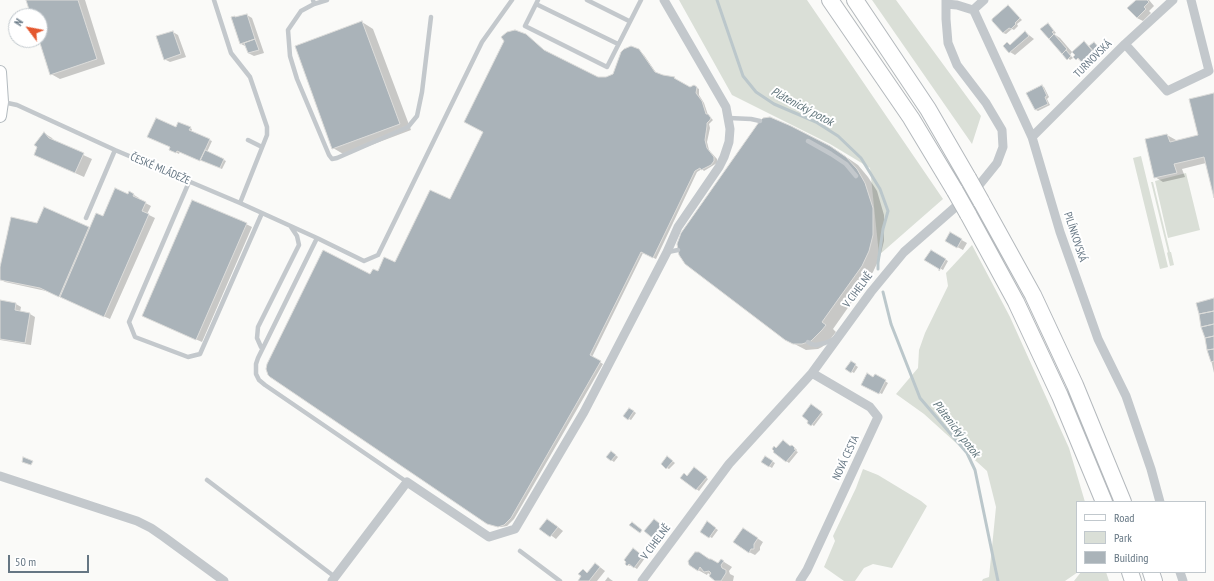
<!DOCTYPE html>
<meta charset="utf-8">
<style>
body{margin:0}
#map{position:relative;width:1214px;height:581px;overflow:hidden;background:#fafaf8;font-family:"PT Sans Narrow",sans-serif}
canvas{display:block}
.legend{position:absolute;left:1076px;top:501px;width:130px;height:72px;box-sizing:border-box;background:#fff;border:1px solid #c1c8cd;margin:0;padding:5px 7px;list-style:none;font-size:12px;color:#657683}
.legend li{display:flex;align-items:center;gap:8px;height:20px}
.legend b{width:20px;border:1px solid #c1c8cd}
.north{position:absolute;left:8px;top:8px;width:40px;height:40px;box-sizing:border-box;background:#fff;border:1px solid #c1c8cd;border-radius:50%;rotate:302deg;font-size:11px;font-weight:700;line-height:16px;text-align:center;color:#657683}
.north::after{content:'';display:block;margin:auto;width:14px;height:18px;background:#e4572e;clip-path:polygon(50% 0,100% 100%,50% 72%,0 100%)}
.scale{position:absolute;left:8px;top:555px;width:81px;height:18px;box-sizing:border-box;border:2px solid #657683;border-top:0;padding-left:5px;font-size:12px;line-height:14px;white-space:nowrap;color:#657683;-webkit-text-stroke:3px #fff;paint-order:stroke}
</style>
<div id="map">
<canvas width="1214" height="581"></canvas>
<ul class="legend">
<li><b style="height:5px;background:#fff"></b>Road</li>
<li><b style="height:11px;background:#dadfd7"></b>Park</li>
<li><b style="height:11px;background:#aab3b9"></b>Building</li>
</ul>
<div class="north">N</div>
<div class="scale">50 m</div>
</div>
<script>
const c = document.querySelector('canvas').getContext('2d');
c.lineJoin = 'round';
function fill(path, color) { c.fillStyle = color; c.fill(path, 'evenodd'); }
const toPath = rows => new Path2D(rows.map(r => 'M' + r).join(''));
function stroke(path, color, width, dash) { c.strokeStyle = color; c.lineWidth = width; c.lineCap = dash ? 'butt' : 'round'; c.setLineDash(dash || []); c.stroke(path); }
function drawText(font, color, halo, rows, align = 'center') {
  c.font = font + ' "PT Sans Narrow",sans-serif'; c.lineWidth = 4; c.setLineDash([]); c.textBaseline = 'middle'; c.strokeStyle = halo; c.fillStyle = color; for (const [text, x, y, turn = 0] of rows) {
    c.save(); c.translate(x, y); c.rotate((+turn || 0) * Math.PI / 180); c.textAlign = isNaN(turn) ? turn : align; if (halo) c.strokeText(text, 0, 0); c.fillText(text, 0, 0); c.restore();
  }
}
fill(toPath([
 [679,0,807,0,943,199,879,255,870,168,830,144,732,95],
 [872,0,896,0,981,116,972,144],
 [1141,156,1168,267,1160,269,1133,158],
 [1186,173,1200,230,1168,238,1155,181],
 [1151,182,1153,182,1170,252,1171,252,1174,265,1170,266,1167,253,1168,252],
 [972,245,1010,317,1069,448,1085,502,1077,502,1078,572,1065,581,982,581,983,579,989,577,996,507,987,471,924,414,896,394,918,368,919,350,925,333,948,286,946,273],
 [863,469,878,475,921,501,927,506,892,568,873,564,864,568,855,581,844,581,824,567,835,541,833,536,856,488],
 [1081,572,1106,572,1109,581,1074,581]
]), '#dadfd7');
fill(toPath([
 [27,0,85,0,105,64,60,79,51,74,40,40,40,16,32,16],
 [1138,0,1149,0,1154,6,1149,11,1151,13,1143,21,1137,18],
 [1008,6,1022,20,1017,24,1018,26,1014,30,1012,29,1006,34,1003,33],
 [247,15,252,18,264,53,254,56,248,53,247,47,241,44,235,17,237,18],
 [362,22,373,29,411,130,345,155,333,148],
 [1050,26,1056,33,1054,34,1060,38,1072,52,1070,55,1073,58,1070,60,1049,38],
 [173,32,178,35,186,57,170,62,164,59],
 [1025,32,1034,39,1015,55,1010,52,1007,43,1011,45],
 [526,35,546,52,602,79,614,74,638,50,644,55,657,74,690,88,694,86,699,89,699,95,704,103,708,115,713,120,709,124,710,128,707,142,709,150,717,159,717,163,704,171,702,169,697,172,656,259,643,253,592,357,603,364,514,519,507,526,501,527,491,525,371,275,400,265,450,201,484,131],
 [1084,42,1090,47,1094,44,1101,51,1097,54,1096,59,1086,64,1075,57],
 [1042,86,1044,87,1049,97,1047,99,1050,105,1038,111,1036,110],
 [1214,94,1214,193,1206,163,1182,169,1185,177,1163,182,1155,177,1167,135,1176,140,1176,142,1199,136],
 [177,128,190,128,192,129,191,132,212,141,207,152,226,161,222,169,180,151,179,154,173,151],
 [44,133,52,138,55,142,92,159,84,177,35,155],
 [830,146,858,165,868,177,877,191,884,215,884,241,880,257,873,272,833,329,836,332,829,341,822,347,818,349,806,350,785,339],
 [128,195,134,195,139,198,138,199,151,206,147,214,155,218,110,319,46,291,5,282,0,279,0,275,38,224,44,208,90,228],
 [246,224,252,227,202,342,143,316],
 [951,234,967,243,963,250,946,241],
 [931,251,948,261,943,270,925,260],
 [1214,299,1214,373,1205,333],
 [0,301,16,304,21,307,20,312,30,314,35,317,31,345,0,340],
 [851,362,858,367,854,373,847,369],
 [875,375,888,383,882,394,862,384,874,378],
 [814,407,823,414,814,426,808,422],
 [632,410,636,413,631,420,629,419],
 [794,447,797,450,796,451,798,452,789,463,774,452,776,449],
 [613,453,618,457,614,462,607,457],
 [765,457,775,463,772,468,762,462],
 [670,459,675,463,669,469,667,468],
 [697,470,708,479,699,491,681,477,688,477],
 [656,522,665,529,659,537,661,539,659,542,645,531],
 [553,523,563,531,556,539,541,528],
 [707,523,718,530,712,538,701,532],
 [748,532,763,542,760,547,760,550,755,555,749,552],
 [635,551,645,558,637,569,631,565,630,566,628,565],
 [699,553,719,564,721,560,732,567,729,571,730,574,734,576,733,581,717,581,708,573,707,575,698,570],
 [596,564,605,571,597,581,579,581,583,576,583,570,588,574],
 [608,577,610,579,613,581,605,581]
]), '#0003');
stroke(toPath([
 [717,0,743,76,756,92,774,104,816,122,838,136,861,158,880,189,888,211,883,229,878,263,878,269],
 [883,292,891,324,920,398,967,453,975,470,998,581]
]), '#bbc7cb', 3);
const building = toPath([
 [26,0,78,0,97,59,50,75,39,40,40,40,40,16,31,16,26,0],
 [1136,0,1147,0,1149,2,1144,7,1146,9,1137,18,1127,8,1136,0],
 [1008,5,1020,18,1015,23,1016,24,1011,29,1009,28,1003,33,992,21,992,19,1008,5],
 [247,14,255,39,240,44,231,17,235,16,235,17,247,14],
 [362,21,400,124,332,149,295,46,362,21],
 [1048,23,1054,31,1052,32,1054,34,1049,39,1040,29,1048,23],
 [515,30,526,34,544,50,598,77,606,77,613,74,621,52,624,49,631,46,639,49,655,72,663,75,675,77,674,78,690,87,694,85,697,87,696,93,702,101,706,114,708,114,711,118,710,120,707,123,707,126,705,140,707,148,714,157,714,161,711,165,701,170,700,168,695,171,653,258,641,252,590,355,601,361,511,518,504,525,498,527,487,524,270,377,268,375,266,369,267,364,323,250,370,274,373,269,378,271,384,257,395,262,430,190,450,199,483,132,464,122,504,41,501,37,507,32,515,30],
 [173,31,181,54,164,60,156,36,173,31],
 [1025,31,1029,36,1009,53,1003,46,1007,42,1010,45,1025,31],
 [1054,34,1067,49,1062,54,1049,39,1054,34],
 [255,39,259,50,248,53,244,43,255,39],
 [1084,41,1095,54,1092,59,1083,64,1078,58,1076,60,1073,57,1075,55,1072,52,1084,41],
 [1094,42,1100,49,1095,53,1089,46,1094,42],
 [1066,50,1071,56,1067,60,1062,54,1066,50],
 [1042,85,1047,96,1045,97,1048,104,1035,110,1026,93,1042,85],
 [1214,93,1214,198,1204,157,1174,164,1177,173,1154,178,1145,139,1167,134,1170,142,1198,135,1189,99,1214,93],
 [770,117,791,126,830,146,846,157,857,169,865,183,873,208,873,235,869,251,862,266,822,322,826,325,822,330,811,341,802,344,793,344,785,340,685,264,679,255,678,250,677,244,681,233,759,122,763,118,770,117],
 [156,118,176,127,178,122,191,127,189,130,210,139,200,161,177,151,176,153,169,150,170,147,147,137,156,118],
 [44,132,49,138,84,153,75,173,34,155,37,147,34,145,44,132],
 [205,150,224,159,220,168,200,160,205,150],
 [115,188,128,194,129,191,134,194,133,196,146,202,142,211,149,214,104,317,60,297,96,213,103,216,115,188],
 [192,200,247,223,196,340,142,316,192,200],
 [44,207,89,227,59,297,40,288,0,280,0,267,11,217,37,223,44,207],
 [950,232,962,239,957,248,945,241,950,232],
 [931,250,946,259,939,271,939,269,924,260,931,250],
 [1214,298,1214,311,1199,314,1196,303,1214,298],
 [0,300,16,303,15,310,30,313,25,343,0,339,0,300],
 [1214,311,1214,324,1201,327,1199,314,1214,311],
 [1214,324,1214,336,1205,338,1201,327,1214,324],
 [1214,336,1214,349,1207,350,1205,338,1214,336],
 [1214,349,1214,361,1211,362,1207,350,1214,349],
 [851,361,856,364,851,373,845,369,851,361],
 [867,373,873,377,875,374,886,380,879,394,861,385,867,373],
 [811,404,822,412,811,426,807,423,808,421,802,416,811,404],
 [629,408,634,411,628,420,623,416,629,408],
 [783,440,790,446,792,445,795,448,794,449,796,450,786,462,773,452,774,451,772,449,774,446,776,448,783,440],
 [611,451,616,455,611,461,606,457,611,451],
 [667,456,673,461,666,469,661,464,667,456],
 [765,456,773,461,769,467,761,462,765,456],
 [23,457,33,461,31,465,22,462,23,457],
 [694,467,707,477,696,490,680,478,684,473,687,476,694,467],
 [547,519,558,527,550,537,539,529,547,519],
 [654,519,664,527,657,536,659,537,656,541,644,531,654,519],
 [707,521,716,528,709,538,700,532,707,521],
 [632,522,642,530,640,533,629,525,632,522],
 [743,528,758,538,754,544,754,549,751,549,749,553,733,542,743,528],
 [633,548,643,556,634,568,629,564,627,566,625,564,626,562,624,560,633,548],
 [695,552,699,552,709,559,711,559,718,563,721,559,724,561,721,565,722,568,726,570,726,573,721,581,715,581,709,576,711,573,709,571,704,572,700,567,698,571,689,565,688,561,695,552],
 [595,563,600,567,589,581,578,581,581,576,578,574,583,569,587,573,595,563]
]);
fill(building, '#aab3b9');
stroke(building, '#dcdcda', 1);
const secondary = toPath([
 [0,72,2,102,0,116]
]);
const highway = toPath([
 [830,0,911,118,955,191],
 [855,0,928,109,968,178],
 [981,201,1033,295,1075,385,1123,502],
 [968,214,1016,302,1060,396,1104,502],
 [1130,572,1133,581],
 [1151,572,1154,581]
]);
stroke(secondary, '#b3babf', 14);
stroke(highway, '#b4b9bd', 18);
stroke(toPath([
 [214,0,231,53,250,77,267,127,267,135,240,203],
 [313,0,314,4,301,11,288,30,290,56,297,79,329,155,332,159,337,158,408,127,417,116,422,92,431,17],
 [538,0,525,26,607,67,641,0],
 [587,0,629,21],
 [314,4,327,0],
 [536,4,618,44],
 [3,102,17,105,115,150,240,203,317,238,364,261,378,255,482,42,512,0],
 [729,118,751,119,760,121],
 [248,140,262,147],
 [808,141,831,154,846,164,856,176],
 [189,182,129,322,135,337,188,357,200,354,262,213],
 [86,218,115,150],
 [317,238,258,358,256,364,256,374,259,380,265,385,407,482],
 [668,252,678,250],
 [808,342,811,344,816,345,825,343,834,339],
 [261,347,257,338,258,327,299,245,297,236,291,227],
 [207,480,335,577],
 [520,551,560,581]
]), '#c3c8cc', 4.5);
stroke(toPath([
 [946,4,957,5,973,10,975,13,1032,137,1060,232,1098,339,1126,396,1151,469,1160,502],
 [973,10,984,0],
 [1125,44,1167,91,1209,71,1191,0],
 [1032,137,1125,44,1173,0],
 [0,476,137,521,151,528,164,537,224,581],
 [1180,572,1183,581],
 [332,581,407,482,489,537,515,529,584,412,667,252,678,227,719,167,724,157,729,142,730,129,726,107,664,0],
 [642,581,729,464,812,373,871,292,904,252,976,189,997,163,1003,147,1002,130,986,103,957,65,948,43,946,19,946,0],
 [800,581,807,570,878,417,870,407,812,373]
]), '#c3c8cc', 9);
stroke(secondary, '#fff', 12);
stroke(highway, '#fff', 16);
const highwayBridge = toPath([
 [968,178,981,201],
 [955,191,968,214]
]);
stroke(highwayBridge, '#b4b9bd', 18, []);
stroke(highwayBridge, '#fff', 16);
drawText('11px', '#657683', '#fff', [
 ["TURNOVSKÁ",1093,59,-45],
 ["ČESKÉ MLÁDEŽE",160,169,23],
 ["PILÍNKOVSKÁ",1075,237,72],
 ["V CIHELNĚ",858,290,-53],
 ["NOVÁ CESTA",846,458,-65],
 ["V CIHELNĚ",656,542,-53]
]);
drawText('italic 12px', '#60757c', '#fff', [
 ["Plátenický potok",802,107,28],
 ["Plátenický potok",956,429,52]
]);
</script>
